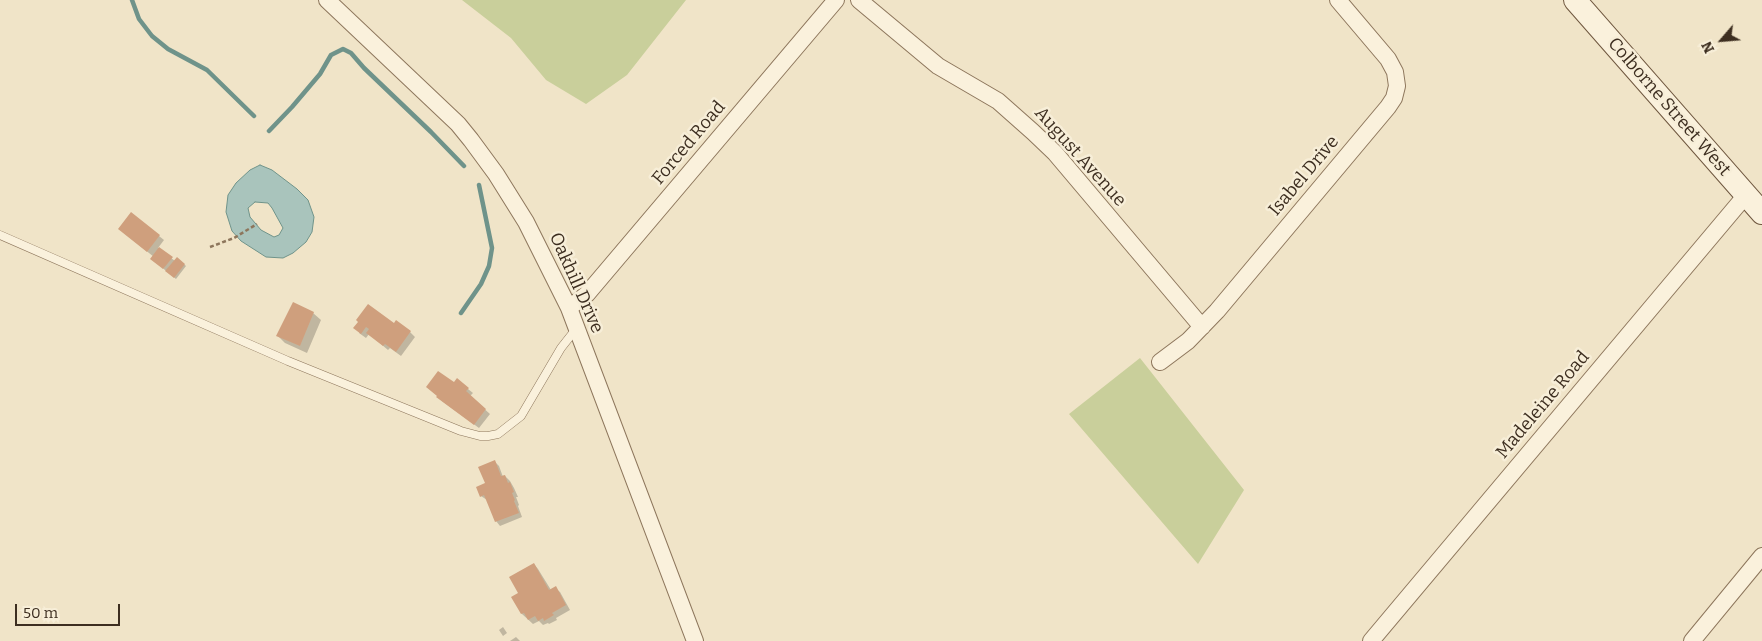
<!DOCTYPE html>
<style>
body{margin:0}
#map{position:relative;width:1762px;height:641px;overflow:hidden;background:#f0e4c8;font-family:Bitter,serif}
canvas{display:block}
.north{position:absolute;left:1697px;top:15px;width:50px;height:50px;-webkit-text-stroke:4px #f7eed8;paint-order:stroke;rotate:243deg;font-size:14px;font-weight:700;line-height:20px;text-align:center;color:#3d2e20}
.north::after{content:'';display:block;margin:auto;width:18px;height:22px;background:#3d2e20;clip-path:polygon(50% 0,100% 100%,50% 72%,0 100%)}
.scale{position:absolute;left:15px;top:604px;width:105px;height:22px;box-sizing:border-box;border:2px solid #3d2e20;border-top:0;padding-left:6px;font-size:15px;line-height:18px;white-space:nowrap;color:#3d2e20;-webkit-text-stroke:4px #f7eed8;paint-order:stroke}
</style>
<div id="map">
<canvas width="1762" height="641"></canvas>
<div class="north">N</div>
<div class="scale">50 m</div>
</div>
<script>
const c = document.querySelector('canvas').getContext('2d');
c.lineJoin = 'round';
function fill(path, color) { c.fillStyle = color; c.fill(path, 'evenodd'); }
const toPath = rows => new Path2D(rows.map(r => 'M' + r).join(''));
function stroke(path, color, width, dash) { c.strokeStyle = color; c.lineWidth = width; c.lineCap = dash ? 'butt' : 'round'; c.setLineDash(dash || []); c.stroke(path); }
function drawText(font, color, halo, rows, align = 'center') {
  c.font = font + ' Bitter,serif'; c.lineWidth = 5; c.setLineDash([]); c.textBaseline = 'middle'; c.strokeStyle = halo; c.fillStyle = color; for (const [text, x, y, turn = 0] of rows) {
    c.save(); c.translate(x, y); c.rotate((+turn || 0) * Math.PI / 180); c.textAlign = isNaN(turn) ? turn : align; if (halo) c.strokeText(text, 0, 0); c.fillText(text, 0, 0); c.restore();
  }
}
fill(toPath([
 [462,0,686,0,627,75,586,104,546,80,511,38],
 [1140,358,1244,490,1198,564,1069,414]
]), '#c9cf9b');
const water = toPath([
 [260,165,272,170,297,189,308,200,314,217,312,232,306,242,293,253,283,258,266,257,241,241,232,231,226,212,228,195,236,183,250,170,260,165],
 [255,202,268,203,272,208,283,228,279,235,274,237,261,230,250,217,248,208,255,202]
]);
fill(water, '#a9c4bc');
stroke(water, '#6f938a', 1);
fill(toPath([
 [124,233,159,236,164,240,158,248,175,261,177,258,186,266,176,279,154,261,154,257],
 [313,313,321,320,307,353,285,343,278,336],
 [360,322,394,325,410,332,415,337,401,356,390,348,388,350,369,334,366,338,359,333],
 [454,384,468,389,473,393,470,396,490,414,479,428,442,401],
 [495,462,499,466,503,477,505,476,510,481,514,488,518,497,516,497,519,505,518,506,522,517,500,526,496,521,487,500,481,496],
 [534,564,538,569,551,590,555,588,560,592,570,610,556,618,557,620,549,624,548,623,543,625,539,621,533,624,522,614,520,594],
 [503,627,507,633,503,636,499,630],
 [516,637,520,641,510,641]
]), '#0003');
stroke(toPath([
 [132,0,139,19,152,36,168,49,207,70,254,116],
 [269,131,292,107,320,74,331,55,343,49,351,53,364,68,431,132,464,166],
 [461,313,481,284,489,266,492,248,479,185]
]), '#6f938a', 4.5);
fill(toPath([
 [131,212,160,235,147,252,118,229],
 [159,247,173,257,163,269,150,259],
 [177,257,185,264,174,278,165,271],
 [293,302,314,312,300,346,276,336],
 [368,304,394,323,396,320,411,331,396,352,385,344,383,346,366,333,369,329,366,327,361,334,353,328,358,322,356,320],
 [438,371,454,382,457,378,469,388,466,391,486,409,474,425,436,397,437,396,426,387],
 [495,460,501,476,505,475,508,483,510,482,514,492,512,493,515,500,514,501,519,513,495,522,484,495,480,497,476,487,485,483,478,467],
 [534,563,549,590,556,586,566,605,552,613,554,615,544,621,543,618,538,621,535,616,528,620,524,613,521,614,511,597,518,593,509,577]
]), '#cf9f7d');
const lane = toPath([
 [0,235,288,361,461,431,480,436,488,436,498,434,521,416,561,348,576,329]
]);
const street = toPath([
 [327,0,458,124,471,140,496,174,526,222,569,308,695,641],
 [859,0,938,66,998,101,1033,132,1055,153,1202,327],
 [569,308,587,294,836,0],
 [1160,362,1188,341,1217,311,1388,107,1394,98,1397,86,1395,72,1388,59,1338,0],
 [1371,641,1746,195],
 [1692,641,1762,556]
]);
const secondary = toPath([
 [1575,0,1762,213]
]);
stroke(lane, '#8d765c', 9);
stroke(street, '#8d765c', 18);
stroke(secondary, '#6f573f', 24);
stroke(toPath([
 [210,247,234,238,257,224]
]), '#8d765c', 2.5, [4, 2.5]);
stroke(lane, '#faf1dc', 8);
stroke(street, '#faf1dc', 16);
stroke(secondary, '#faf1dc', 22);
drawText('18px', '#3d2e20', '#f7eed8', [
 ["Colborne Street West",1669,107,49],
 ["Forced Road",689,143,-50],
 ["August Avenue",1080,157,48],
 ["Isabel Drive",1304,176,-50],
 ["Oakhill Drive",576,283,66],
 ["Madeleine Road",1543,405,-50]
]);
</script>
